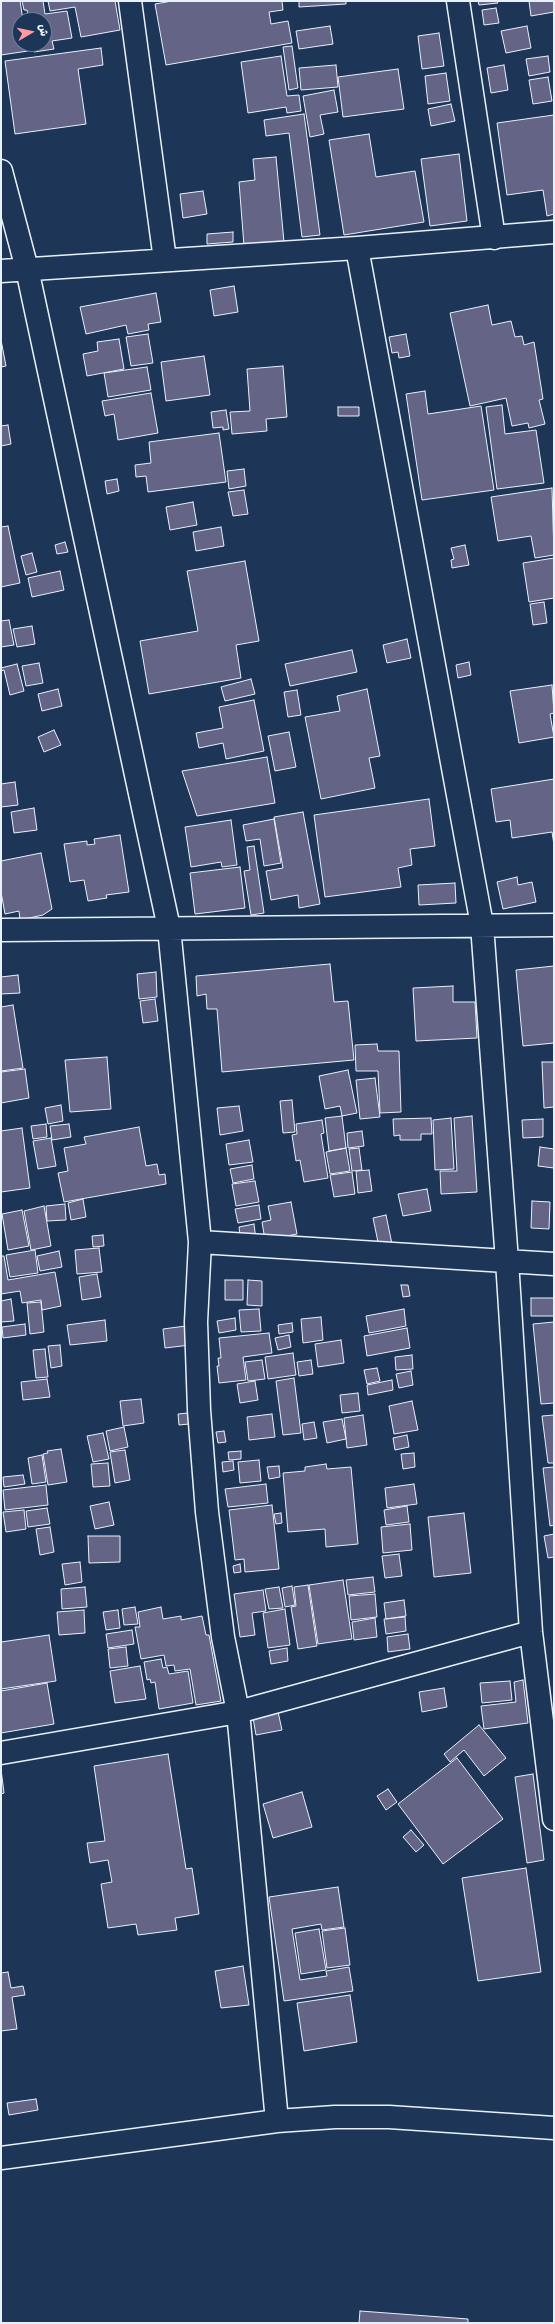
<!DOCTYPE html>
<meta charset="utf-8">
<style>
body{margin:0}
#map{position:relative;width:555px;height:2324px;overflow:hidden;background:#1d3557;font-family:Mynerve,"Playpen Sans Arabic",sans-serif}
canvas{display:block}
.frame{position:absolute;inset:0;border:2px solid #e8f1f8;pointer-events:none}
.north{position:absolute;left:12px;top:12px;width:40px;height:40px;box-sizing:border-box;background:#1d3557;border:1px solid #6e8097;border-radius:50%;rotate:81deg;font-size:11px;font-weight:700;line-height:16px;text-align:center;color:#e8f1f8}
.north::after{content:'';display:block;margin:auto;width:14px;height:18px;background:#ff9aa2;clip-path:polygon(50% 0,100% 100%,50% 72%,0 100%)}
</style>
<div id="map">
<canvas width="555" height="2324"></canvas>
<div class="frame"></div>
<div class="north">ش</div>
</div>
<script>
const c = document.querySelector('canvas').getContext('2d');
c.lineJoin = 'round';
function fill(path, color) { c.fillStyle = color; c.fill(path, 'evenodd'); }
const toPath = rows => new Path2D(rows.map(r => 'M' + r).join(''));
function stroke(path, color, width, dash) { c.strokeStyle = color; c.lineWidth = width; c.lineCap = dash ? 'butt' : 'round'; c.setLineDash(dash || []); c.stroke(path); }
const building = toPath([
 [1,1,20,1,23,20,20,20,20,44,27,44,28,51,1,55,1,1],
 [22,1,43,1,45,14,67,11,72,38,52,41,54,49,34,52,33,44,44,44,44,20,29,20,27,10,24,10,22,1],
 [48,1,115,1,120,30,81,37,75,7,50,11,48,1],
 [172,1,282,1,283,10,269,12,271,24,288,21,292,43,166,65,155,4,172,1],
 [299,1,346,1,346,4,299,7,299,1],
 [478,1,497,1,498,3,479,5,478,1],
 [529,1,554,1,554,12,531,16,529,1],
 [496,8,499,23,484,25,482,10,496,8],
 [330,26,333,44,299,49,296,31,330,26],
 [527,26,531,48,506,53,501,31,527,26],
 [439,33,444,66,422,69,418,36,439,33],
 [292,46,298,88,289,90,283,47,292,46],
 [101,48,103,65,78,69,86,124,15,134,5,61,101,48],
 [281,56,287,96,299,95,301,111,287,113,286,107,248,113,241,62,281,56],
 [548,56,550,72,529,76,526,59,548,56],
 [336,65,338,87,301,90,299,68,336,65],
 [504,65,508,90,491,93,487,68,504,65],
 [398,69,404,109,343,117,338,77,398,69],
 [446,73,450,101,428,104,425,76,446,73],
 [548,77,552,101,533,104,529,80,548,77],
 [334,90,338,112,320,115,324,134,310,137,303,96,334,90],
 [451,104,455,121,431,126,428,109,451,104],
 [304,114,320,235,302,237,289,133,266,136,264,120,304,114],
 [554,115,554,214,547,216,543,190,507,195,497,123,554,115],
 [369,134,376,177,415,171,424,222,344,235,329,140,369,134],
 [459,154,467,221,430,226,421,159,459,154],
 [276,157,284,242,244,246,239,182,255,180,253,159,276,157],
 [203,191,207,214,183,218,180,194,203,191],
 [233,232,233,242,207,244,207,234,233,232],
 [234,286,238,312,214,316,210,290,234,286],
 [156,293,161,322,148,324,149,330,128,334,126,325,86,334,80,307,156,293],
 [488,305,492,325,511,321,515,337,522,336,524,345,534,342,543,399,539,400,545,424,529,428,528,423,512,426,506,398,470,406,450,313,488,305],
 [148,334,153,363,131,366,126,337,148,334],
 [406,334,410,356,399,358,398,352,392,353,389,337,406,334],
 [119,339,124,369,87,376,83,354,98,351,97,342,119,339],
 [1,340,6,366,1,367,1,340],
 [204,356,210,395,166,401,161,362,204,356],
 [283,366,287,417,266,419,267,431,232,434,230,412,250,411,247,369,283,366],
 [147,367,151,390,108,397,104,373,147,367],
 [425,391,428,414,481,406,494,490,422,500,406,394,425,391],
 [151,393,158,433,118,440,114,414,105,416,102,401,151,393],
 [502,405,505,434,536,430,544,483,497,489,486,407,502,405],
 [338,407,359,407,359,416,338,416,338,407],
 [226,410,229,429,223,430,223,427,213,428,211,412,226,410],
 [8,425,11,444,1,446,1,426,8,425],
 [219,433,226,482,148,492,146,476,136,477,135,465,151,463,149,442,219,433],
 [244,469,246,486,229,489,227,471,244,469],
 [117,479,119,491,107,494,105,481,117,479],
 [552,488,554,555,535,558,531,536,498,541,491,497,552,488],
 [244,490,248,514,233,516,228,492,244,490],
 [193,502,197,525,170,530,166,507,193,502],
 [8,526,20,583,1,587,1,527,8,526],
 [221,527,224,546,196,551,193,532,221,527],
 [65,542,68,552,57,554,55,545,65,542],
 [465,545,469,565,452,568,451,560,454,559,451,548,465,545],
 [32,553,37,572,26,575,21,556,32,553],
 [554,558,554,598,529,602,523,563,554,558],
 [245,561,259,641,236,645,241,678,149,694,140,641,198,631,187,571,245,561],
 [60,571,64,590,32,597,28,578,60,571],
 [544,602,547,623,533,625,530,604,544,602],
 [9,620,14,645,1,647,1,621,9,620],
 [32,626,35,644,17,647,13,629,32,626],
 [407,639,411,658,387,663,383,645,407,639],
 [352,650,357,672,290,686,285,664,352,650],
 [469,662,471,675,458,678,456,665,469,662],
 [39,663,43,683,26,686,22,666,39,663],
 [17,664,24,691,10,695,4,670,1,671,1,668,17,664],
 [251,679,255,694,225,701,221,687,251,679],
 [552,685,554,713,550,714,554,737,519,743,510,691,552,685],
 [58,689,62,706,42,711,38,694,58,689],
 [367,689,380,756,369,758,375,788,321,799,305,717,340,711,337,696,367,689],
 [297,690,301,715,288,717,284,692,297,690],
 [254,700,264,751,226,759,223,743,199,748,196,733,223,728,219,707,254,700],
 [54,730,61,745,44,752,38,737,54,730],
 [289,732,296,767,275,771,268,736,289,732],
 [267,757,275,803,197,816,182,771,267,757],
 [554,779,554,845,552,832,512,838,510,820,496,822,491,789,554,779],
 [15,782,18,805,1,807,1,784,15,782],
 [429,799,435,846,410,849,412,865,398,868,401,887,325,897,314,815,429,799],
 [34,808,37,830,14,833,11,812,34,808],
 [303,812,320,904,299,908,298,895,271,900,266,871,283,868,274,817,303,812],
 [274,819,281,863,264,866,260,839,246,841,243,825,274,819],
 [231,820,237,865,222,867,221,862,191,867,185,827,231,820],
 [120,835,129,892,106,895,107,898,88,901,84,880,70,882,64,844,87,841,87,845,95,844,94,839,120,835],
 [254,846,264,913,251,915,244,871,250,870,247,847,254,846],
 [41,853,52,909,43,915,20,920,19,911,5,914,1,892,1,861,41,853],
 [240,867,245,908,195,914,190,873,240,867],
 [517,877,518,885,532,882,536,902,503,909,497,882,517,877],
 [455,883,456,903,419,905,418,885,455,883],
 [330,964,334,1002,348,1001,354,1060,222,1072,217,1009,207,1009,206,994,197,996,196,976,330,964],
 [554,966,554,1043,523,1046,516,970,554,966],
 [156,972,157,997,139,999,137,974,156,972],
 [18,975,20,993,1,994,1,977,18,975],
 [453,986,453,1002,475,1002,477,1038,416,1041,413,988,453,986],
 [155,999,158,1021,143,1023,140,1001,155,999],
 [13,1005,23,1068,1,1071,1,1007,13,1005],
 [377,1044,378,1051,399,1051,401,1112,380,1113,378,1071,356,1071,355,1045,377,1044],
 [107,1057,111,1109,70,1112,65,1060,107,1057],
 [542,1062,554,1062,554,1107,544,1108,542,1062],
 [25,1069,29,1098,1,1103,1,1072,25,1069],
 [348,1070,357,1113,342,1116,340,1106,325,1109,319,1076,348,1070],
 [375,1078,380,1117,360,1119,356,1080,375,1078],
 [292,1100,295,1132,283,1133,280,1101,292,1100],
 [61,1105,63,1121,48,1124,45,1108,61,1105],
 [239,1106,243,1131,220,1135,217,1108,239,1106],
 [342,1116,346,1148,329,1151,325,1118,342,1116],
 [472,1116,477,1192,441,1194,440,1171,457,1171,454,1118,472,1116],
 [431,1118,432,1134,421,1134,421,1140,400,1140,400,1135,394,1136,393,1119,431,1118],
 [451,1118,454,1169,435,1170,433,1120,451,1118],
 [543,1119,543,1137,523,1138,522,1120,543,1119],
 [322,1120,324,1133,321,1134,328,1178,304,1182,300,1160,296,1161,292,1135,297,1134,296,1124,322,1120],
 [46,1124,47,1137,33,1139,31,1126,46,1124],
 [69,1124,71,1137,52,1140,50,1126,69,1124],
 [139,1127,146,1166,157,1164,159,1175,165,1174,166,1184,64,1202,58,1173,68,1171,64,1148,86,1144,84,1137,139,1127],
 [22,1128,30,1188,1,1192,1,1131,22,1128],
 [362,1131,364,1146,348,1148,347,1133,362,1131],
 [51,1138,56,1166,38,1169,33,1141,51,1138],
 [249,1140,253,1162,229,1165,226,1144,249,1140],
 [540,1147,554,1149,554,1168,538,1166,540,1147],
 [346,1148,350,1171,330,1174,326,1152,346,1148],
 [359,1148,362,1170,352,1171,349,1149,359,1148],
 [252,1165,254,1179,233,1183,230,1169,252,1165],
 [369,1170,372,1191,358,1193,356,1171,369,1170],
 [352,1172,355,1194,334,1197,330,1175,352,1172],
 [255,1181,259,1202,236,1206,232,1184,255,1181],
 [427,1189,431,1211,403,1216,398,1194,427,1189],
 [83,1199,86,1217,71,1220,68,1203,83,1199],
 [532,1201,550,1202,549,1229,531,1228,532,1201],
 [291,1202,297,1234,265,1240,262,1222,271,1220,268,1206,291,1202],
 [65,1204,66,1220,47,1221,46,1206,65,1204],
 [259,1205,261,1219,238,1223,235,1209,259,1205],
 [44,1206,51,1246,31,1250,24,1211,44,1206],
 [22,1210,29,1246,8,1250,2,1214,22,1210],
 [386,1215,392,1244,379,1247,373,1218,386,1215],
 [254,1224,256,1240,241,1243,239,1227,254,1224],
 [103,1235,104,1246,93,1247,92,1236,103,1235],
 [99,1248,102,1272,77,1274,75,1250,99,1248],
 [35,1250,38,1273,10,1277,6,1255,35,1250],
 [59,1251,62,1267,40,1271,37,1256,59,1251],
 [1,1256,4,1256,8,1280,55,1272,61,1306,42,1310,41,1300,22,1303,20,1291,1,1294,1,1256],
 [97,1274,101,1297,82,1300,79,1277,97,1274],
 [225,1280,243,1280,243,1300,225,1300,225,1280],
 [248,1280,262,1281,262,1306,247,1305,248,1280],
 [401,1285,408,1285,410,1296,403,1297,401,1285],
 [531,1298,554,1298,554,1316,531,1316,531,1298],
 [11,1299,14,1321,1,1322,1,1301,11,1299],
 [41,1302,44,1332,30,1334,27,1303,41,1302],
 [259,1309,261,1331,241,1332,239,1310,259,1309],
 [404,1309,406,1326,369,1333,366,1316,404,1309],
 [321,1317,323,1340,303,1343,301,1319,321,1317],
 [235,1318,236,1330,219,1333,217,1321,235,1318],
 [105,1320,107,1341,70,1345,67,1325,105,1320],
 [554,1322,554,1403,541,1404,533,1324,554,1322],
 [292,1323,293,1332,279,1334,278,1325,292,1323],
 [25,1324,26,1335,3,1338,2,1327,25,1324],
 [186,1326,190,1345,165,1348,163,1329,186,1326],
 [407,1328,410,1348,367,1356,364,1336,407,1328],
 [269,1333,272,1353,243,1357,246,1380,219,1383,217,1366,219,1366,218,1358,221,1358,219,1338,269,1333],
 [289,1335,291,1347,278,1350,275,1338,289,1335],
 [341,1340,344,1363,318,1367,315,1344,341,1340],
 [60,1345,62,1366,51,1368,48,1346,60,1345],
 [45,1349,48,1377,36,1378,33,1350,45,1349],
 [293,1353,296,1375,268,1379,265,1357,293,1353],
 [412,1355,413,1369,396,1370,395,1357,412,1355],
 [262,1360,265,1379,248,1381,245,1362,262,1360],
 [311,1360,313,1374,299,1376,297,1362,311,1360],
 [377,1368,380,1381,367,1384,364,1370,377,1368],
 [411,1371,413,1385,399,1388,396,1374,411,1371],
 [294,1378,301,1433,283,1435,276,1381,294,1378],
 [47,1379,50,1397,23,1400,21,1382,47,1379],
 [392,1380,393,1390,368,1395,367,1385,392,1380],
 [255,1381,258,1400,240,1403,237,1384,255,1381],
 [358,1393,360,1411,342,1413,340,1395,358,1393],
 [141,1399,144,1423,123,1426,120,1401,141,1399],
 [412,1401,418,1430,394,1434,389,1406,412,1401],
 [188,1413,189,1424,179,1425,178,1414,188,1413],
 [272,1414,275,1437,249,1440,247,1417,272,1414],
 [363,1415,367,1445,347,1448,344,1418,363,1415],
 [554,1415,554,1463,548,1463,542,1416,554,1415],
 [342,1419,346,1439,327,1443,323,1422,342,1419],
 [314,1422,317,1438,304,1440,302,1424,314,1422],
 [124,1427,128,1447,110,1451,106,1431,124,1427],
 [224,1431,226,1442,218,1443,216,1432,224,1431],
 [103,1433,109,1459,93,1462,87,1436,103,1433],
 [407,1435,409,1447,395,1450,393,1438,407,1435],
 [61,1449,67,1482,48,1485,43,1454,48,1453,47,1451,61,1449],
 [125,1450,130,1480,115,1483,110,1452,125,1450],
 [241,1451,241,1459,229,1460,228,1452,241,1451],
 [414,1453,415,1467,403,1469,401,1454,414,1453],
 [42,1455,46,1482,32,1484,28,1458,42,1455],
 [259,1460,261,1481,240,1483,238,1462,259,1460],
 [233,1461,234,1470,223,1472,222,1462,233,1461],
 [108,1463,110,1486,93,1487,91,1464,108,1463],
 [326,1464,327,1469,351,1467,358,1544,326,1547,325,1529,288,1532,283,1473,305,1471,305,1467,326,1464],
 [279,1466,280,1477,269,1479,267,1467,279,1466],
 [554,1467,554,1525,550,1526,543,1468,554,1467],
 [23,1475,25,1484,4,1487,3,1477,23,1475],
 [266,1484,268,1503,228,1507,225,1489,266,1484],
 [414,1484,417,1504,387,1508,385,1488,414,1484],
 [46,1485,48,1505,5,1510,3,1490,46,1485],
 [109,1502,114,1525,95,1529,90,1506,109,1502],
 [272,1505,279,1569,245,1572,244,1559,235,1560,229,1510,272,1505],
 [407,1506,409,1522,386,1525,384,1510,407,1506],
 [47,1508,50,1524,28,1527,26,1511,47,1508],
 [24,1510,26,1529,6,1532,3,1512,24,1510],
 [281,1513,282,1523,276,1524,274,1514,281,1513],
 [464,1513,471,1573,434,1577,428,1517,464,1513],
 [410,1524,412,1550,383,1553,381,1527,410,1524],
 [50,1527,54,1552,40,1555,36,1529,50,1527],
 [554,1534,554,1557,548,1558,544,1536,554,1534],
 [88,1536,120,1536,120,1562,89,1563,88,1536],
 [399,1554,402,1576,385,1578,382,1556,399,1554],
 [80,1562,82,1582,65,1585,62,1564,80,1562],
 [240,1564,241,1572,234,1573,233,1566,240,1564],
 [373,1577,375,1592,348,1595,346,1580,373,1577],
 [343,1580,352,1639,318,1644,309,1585,343,1580],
 [308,1585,317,1646,298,1649,291,1607,296,1606,294,1587,308,1585],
 [292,1586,295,1605,285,1607,282,1588,292,1586],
 [85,1587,87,1607,62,1609,61,1589,85,1587],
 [279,1587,283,1608,269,1609,265,1589,279,1587],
 [263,1590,266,1611,252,1613,255,1635,240,1637,234,1594,263,1590],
 [375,1594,377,1617,351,1620,349,1596,375,1594],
 [404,1600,406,1616,386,1619,384,1603,404,1600],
 [135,1607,138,1624,124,1625,122,1609,135,1607],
 [161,1607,163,1619,181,1616,181,1620,202,1616,206,1635,209,1635,221,1701,196,1705,190,1669,175,1671,174,1665,166,1666,164,1655,141,1659,135,1627,140,1627,138,1612,161,1607],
 [285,1609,290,1645,268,1648,263,1613,285,1609],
 [84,1610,85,1633,59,1635,57,1612,84,1610],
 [118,1610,120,1628,106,1630,103,1612,118,1610],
 [405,1617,406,1631,386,1634,384,1619,405,1617],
 [375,1618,377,1637,354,1640,352,1622,375,1618],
 [132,1630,134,1644,108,1648,106,1634,132,1630],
 [408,1634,410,1649,388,1652,387,1637,408,1634],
 [49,1635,56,1681,1,1689,1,1642,49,1635],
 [126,1647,128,1666,110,1668,108,1649,126,1647],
 [287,1648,288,1661,271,1664,269,1651,287,1648],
 [161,1659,163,1668,167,1667,169,1674,188,1671,193,1703,159,1709,155,1682,151,1683,150,1679,147,1680,144,1662,161,1659],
 [140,1666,146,1699,115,1703,110,1671,140,1666],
 [523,1680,528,1723,484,1729,481,1706,516,1702,514,1682,523,1680],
 [510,1681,512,1700,482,1703,480,1683,510,1681],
 [47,1683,54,1724,1,1733,1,1691,47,1683],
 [444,1688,447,1707,422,1712,419,1692,444,1688],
 [277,1707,282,1730,256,1735,252,1712,277,1707],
 [479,1725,506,1758,484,1776,464,1750,450,1762,444,1754,479,1725],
 [168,1754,186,1869,192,1868,199,1914,175,1918,177,1930,138,1935,136,1924,108,1928,101,1884,112,1882,108,1860,90,1863,87,1843,105,1841,94,1766,168,1754],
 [457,1758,503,1819,443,1864,398,1804,457,1758],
 [1,1769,4,1793,1,1794,1,1769],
 [533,1774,544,1860,527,1863,515,1777,533,1774],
 [388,1789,397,1802,386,1810,377,1796,388,1789],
 [302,1792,312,1827,273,1838,263,1804,302,1792],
 [411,1830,424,1845,416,1852,403,1837,411,1830],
 [526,1868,541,1972,478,1981,462,1878,526,1868],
 [338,1887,344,1927,322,1930,321,1924,292,1929,300,1980,327,1976,326,1971,349,1967,353,1991,284,2001,269,1897,338,1887],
 [345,1928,350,1965,327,1968,322,1931,345,1928],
 [319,1929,326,1970,301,1974,295,1933,319,1929],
 [243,1966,249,2005,221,2008,215,1971,243,1966],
 [8,1972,11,1988,23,1986,25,1995,12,1997,17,2029,1,2031,1,1973,8,1972],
 [350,1995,357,2042,304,2051,297,2003,350,1995],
 [36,2099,38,2110,9,2115,7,2103,36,2099],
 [360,2311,468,2319,468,2323,359,2323,360,2311]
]);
fill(building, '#646487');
stroke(building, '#e8f1f8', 1);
const street = toPath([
 [130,1,165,260],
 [458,1,494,238],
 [1,171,27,269,169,928,200,1242,196,1322,199,1410,207,1512,223,1637,238,1712,277,2121],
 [357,248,482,925,507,1261,531,1632,554,1819],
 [1,271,357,248,554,232],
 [1,930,554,925],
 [200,1242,554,1264],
 [1,1753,238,1712,531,1632],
 [1,2158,277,2121,335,2117,389,2117,554,2128]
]);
stroke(street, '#e8f1f8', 25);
stroke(street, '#1d3557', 22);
</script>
